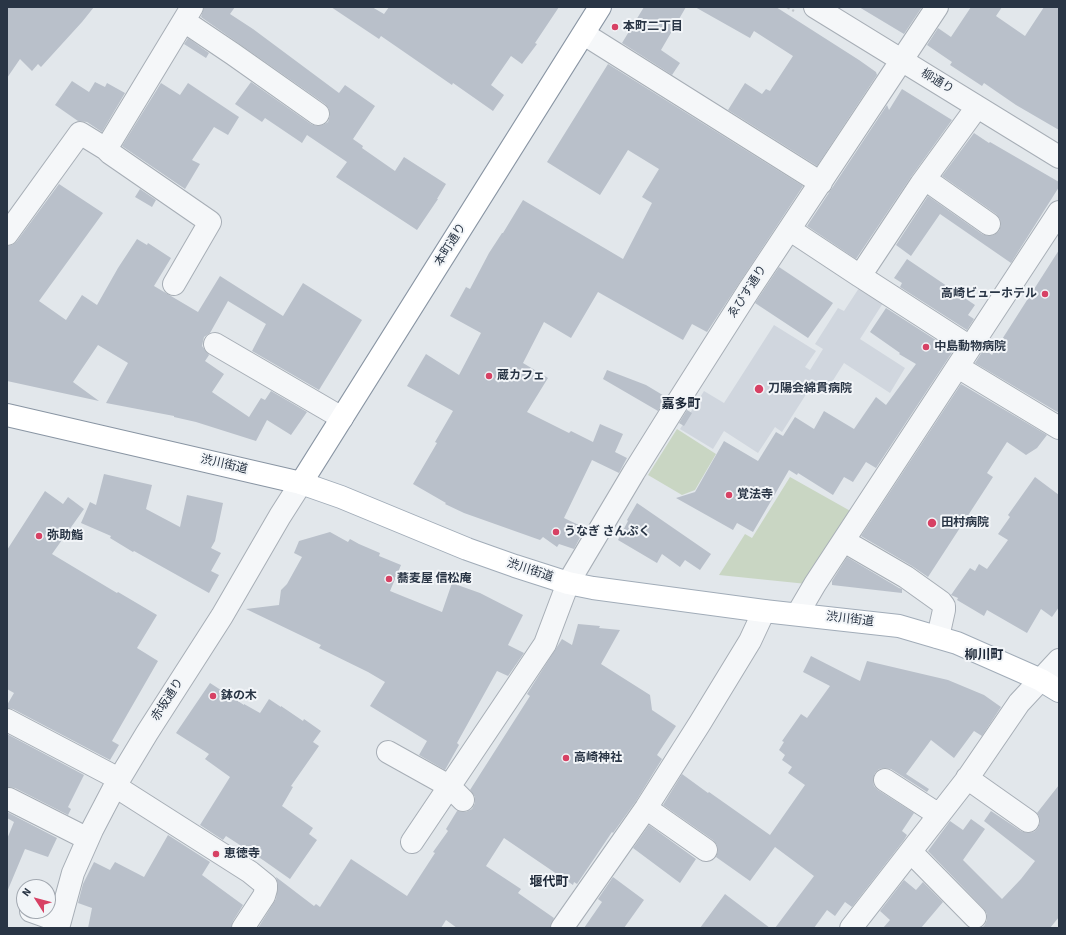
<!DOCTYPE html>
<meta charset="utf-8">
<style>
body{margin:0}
#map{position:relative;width:1066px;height:935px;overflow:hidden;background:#e2e7eb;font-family:"Source Sans 3",sans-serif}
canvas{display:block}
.frame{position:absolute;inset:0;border:8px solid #293545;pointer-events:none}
.north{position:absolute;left:16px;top:879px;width:40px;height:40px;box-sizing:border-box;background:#f2f5f8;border:1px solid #a2a8b0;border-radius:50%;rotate:306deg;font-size:11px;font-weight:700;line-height:16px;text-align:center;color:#293545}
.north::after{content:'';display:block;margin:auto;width:14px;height:18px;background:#d74164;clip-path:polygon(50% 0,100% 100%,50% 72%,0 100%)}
</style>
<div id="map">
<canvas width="1066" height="935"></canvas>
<div class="frame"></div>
<div class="north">N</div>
</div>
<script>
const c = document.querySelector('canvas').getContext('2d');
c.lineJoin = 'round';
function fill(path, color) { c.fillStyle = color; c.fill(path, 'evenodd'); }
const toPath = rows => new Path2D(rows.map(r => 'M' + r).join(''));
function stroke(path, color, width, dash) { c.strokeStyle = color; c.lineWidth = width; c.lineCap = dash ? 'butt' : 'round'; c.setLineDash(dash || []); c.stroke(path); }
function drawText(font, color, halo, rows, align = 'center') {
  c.font = font + ' "Source Sans 3","Noto Sans JP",sans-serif'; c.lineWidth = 4; c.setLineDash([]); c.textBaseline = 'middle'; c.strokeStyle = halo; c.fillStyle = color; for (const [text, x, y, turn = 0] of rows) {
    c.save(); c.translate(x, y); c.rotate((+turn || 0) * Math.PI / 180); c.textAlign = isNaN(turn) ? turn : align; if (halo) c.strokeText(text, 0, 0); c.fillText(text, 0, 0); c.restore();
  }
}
fill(toPath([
 [861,285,885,300,860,339,905,368,890,393,844,363,825,393,812,385,782,432,775,427,758,453,724,431,713,449,680,429,704,391,724,403,774,325,816,351,805,367,810,370,823,349,815,344,838,308,844,311]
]), '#d0d6de');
fill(toPath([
 [677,429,716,454,695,490,682,495,648,475],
 [790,477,854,513,807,584,719,575,745,534,752,538]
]), '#c9d6c3');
fill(toPath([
 [7,7,94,7,82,22,41,67,38,64,32,71,20,59,7,78],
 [204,7,235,7,230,14,253,29,339,93,345,85,375,106,353,139,363,146,362,148,395,171,404,157,446,184,437,199,438,199,417,230,336,177,347,162,307,135,302,143,265,118,262,122,235,104,251,82,311,124,316,126,323,125,328,122,330,116,329,109,325,104,201,17],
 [331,7,372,7,384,14,389,7,559,7,535,43,537,44,522,64,511,56,491,85,504,95,493,111,453,83,452,85,381,36,379,39],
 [644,7,686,7,661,50,680,63,672,75,622,43],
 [695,7,776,7,859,60,876,72,877,75,817,166,728,110,745,83,762,94,766,89,770,91,793,56,754,31,750,38],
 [859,7,922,7,904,34],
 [971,7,1002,7,996,16,1025,36,1044,7,1059,7,1059,130,1016,105,984,83,982,86,950,65,952,62,927,45,938,28,951,37],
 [188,38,209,53,206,58,184,44],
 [608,64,803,186,707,332,692,324,683,340,598,292,571,338,544,322,523,363,548,378,527,412,569,433,571,431,593,442,600,424,623,434,615,452,627,458,619,473,592,460,564,518,585,528,574,549,559,544,557,547,543,537,540,540,464,513,445,504,446,503,413,484,437,443,435,442,453,411,407,386,426,354,459,375,481,333,450,316,466,287,470,289,489,253,502,233,503,233,523,200,623,259,652,203,642,197,659,169,628,150,600,195,547,162],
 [72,81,89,92,95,82,105,87,107,83,125,93,102,132,87,122,78,121,55,105],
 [161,83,180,95,188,83,239,117,228,135,214,127,192,160,200,164,185,189,122,146],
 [902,89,952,120,911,177,856,259,807,226,887,105,889,110],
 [974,133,989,143,990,142,1059,182,1059,187,1011,263,940,214,911,256,896,245,928,196,982,234,988,236,994,235,999,231,1001,225,1000,219,996,214,942,176],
 [59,184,103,213,39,301,66,320,82,295,97,305,118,268,137,239,147,245,148,243,171,258,154,286,198,312,220,276,283,316,303,283,362,320,319,390,252,351,266,324,228,301,210,333,204,337,202,346,209,355,205,361,224,374,212,392,249,417,261,398,265,400,271,391,307,412,291,435,267,420,256,441,196,422,174,417,174,416,106,403,128,363,98,345,73,382,99,401,7,381,7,246,12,245,17,241],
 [140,189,156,200,152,207,135,197],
 [1059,250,1059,413,975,363,984,349,992,355],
 [907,259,975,305,968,315,974,319,967,330,900,287,902,283,894,278],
 [779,267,833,303,808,338,755,303],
 [886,308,953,351,876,468,866,462,853,482,844,477,833,495,798,473,797,475,789,470,753,532,737,523,733,530,676,498,695,492,724,441,758,461,776,432,783,436,795,417,814,429,824,411,854,429,876,397,886,405,916,364,899,354,900,353,870,332],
 [607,370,646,385,666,397,658,411,603,379],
 [961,384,1047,435,1037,448,1026,455,1007,442,987,473,993,477,928,577,912,566,861,536],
 [687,410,692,413,684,426,679,423],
 [104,474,152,485,146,509,180,527,187,495,223,503,215,541,211,548,221,553,211,571,219,575,209,593,134,551,133,552,110,538,111,536,81,523,90,502,96,505],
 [1035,477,1059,495,1059,607,1052,617,1041,609,1027,633,987,610,984,616,957,600,958,598,951,595,970,568,975,571,979,564,987,569,1008,540,998,534,1010,517,1008,515],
 [45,491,63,504,68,497,84,509,52,554,117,593,118,592,157,615,137,648,158,661,112,741,119,745,110,760,13,709,7,708,7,705,14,693,7,689,7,550],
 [637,503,711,554,700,570,685,560,680,567,662,554,657,563,618,540,628,521,627,520],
 [330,532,348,542,350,539,359,544,380,553,379,556,401,565,390,591,442,612,452,583,480,593,523,615,508,645,524,653,508,676,497,671,457,743,459,745,445,770,419,755,427,741,370,706,385,682,368,672,319,648,321,645,246,609,279,605,281,590,287,584,302,557,294,553,299,541],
 [847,557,899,588,902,589,902,593,832,585,832,581],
 [578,624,600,626,599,628,620,630,601,664,650,695,652,710,676,726,657,755,662,759,636,801,613,833,612,832,577,884,574,882,573,885,504,838,486,866,521,889,518,893,554,918,550,928,457,928,446,920,441,928,258,928,276,899,278,885,276,877,314,906,316,904,320,907,351,859,407,896,435,853,433,852,448,831,446,829,457,811,466,812,472,809,475,803,475,797,470,790,530,696,527,694,562,639,572,645],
 [811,656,860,681,867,661,948,680,984,695,1001,707,982,736,974,731,954,758,931,740,906,774,929,789,927,792,891,769,885,768,879,769,875,773,873,780,874,786,878,790,914,813,902,831,907,835,904,840,852,907,845,902,835,916,827,910,814,928,775,928,814,876,775,847,750,881,716,857,718,851,717,845,713,840,663,805,682,774,708,793,709,792,770,835,805,785,788,773,792,767,782,760,785,755,779,750,784,742,782,741,801,714,807,718,830,686,803,672],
 [210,683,244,705,244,704,260,713,269,699,281,707,281,706,303,721,304,719,321,731,313,742,319,746,291,786,293,787,282,806,313,828,309,834,317,840,290,879,263,860,226,836,223,840,200,825,230,777,205,759,209,754,176,733],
 [7,734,84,775,68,807,71,809,68,815,15,788,7,787],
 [1059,785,1059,917,1050,928,980,928,984,926,987,920,987,914,984,909,928,851,950,821,963,830,971,819,985,829,963,860,1002,899,1021,879,1035,861,984,821,991,811,1021,831,1027,833,1034,832,1038,828,1040,823,1039,816,1037,813],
 [7,812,57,838,48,857,25,849,7,892,7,839,14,822,7,818],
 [649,825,696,859,680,883,633,848],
 [168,835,210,862,202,875,243,905,233,921,231,928,88,928,92,908,78,903,83,884,94,862,110,870,115,862,144,877],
 [613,877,644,900,624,928,584,928,602,902,598,899],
 [904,880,916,890,923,882,943,902,921,928,883,928,890,920,880,911],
 [725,894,770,928,700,928]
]), '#b9c0ca');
const minor = toPath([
 [815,7,1059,157],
 [184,21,233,54,318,114],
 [584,34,821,183],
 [106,149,110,153,210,222,174,284],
 [925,179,989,224],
 [7,234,80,133,106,149,192,7],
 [798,235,860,276],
 [215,344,342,418],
 [970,347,860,276,921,184,977,107],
 [958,367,1059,428],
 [844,541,906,577,941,602,944,606,944,610,938,637],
 [798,613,815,584,1059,212],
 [7,720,119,779],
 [388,752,449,786,463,800],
 [967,778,1028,821],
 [885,780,939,815],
 [115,786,250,872,266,885,266,889,264,896,243,928],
 [9,799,88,839],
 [646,808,706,850],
 [412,842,545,644,568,583,634,472,679,400,749,290,937,7],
 [911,852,975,917],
 [31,911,59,921],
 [58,928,73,873,92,830,115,786,147,733,222,616,280,516,301,483],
 [562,928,646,808,700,723,750,641,764,611],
 [851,928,967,779,1019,703,1059,660]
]);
const major = toPath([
 [301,483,341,497,467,549,515,566,568,583,593,588,764,611,899,626,957,643,1041,680,1059,691]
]);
const highway = toPath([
 [7,415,301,483,600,7]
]);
stroke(minor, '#a7aeb6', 24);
stroke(major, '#a1acb8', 24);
stroke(highway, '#8995a3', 24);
stroke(toPath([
 [787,7,794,11]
]), '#c0c5ca', 2.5, [3, 3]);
stroke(minor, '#f5f7f9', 22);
stroke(major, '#fff', 22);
stroke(highway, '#fff', 22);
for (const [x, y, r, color] of [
 [615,27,4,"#d74164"],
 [1045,294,4,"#d74164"],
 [926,347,4,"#d74164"],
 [489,376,4,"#d74164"],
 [759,389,5,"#d74164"],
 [729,495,4,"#d74164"],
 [932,523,5,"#d74164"],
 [556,532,4,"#d74164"],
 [39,536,4,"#d74164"],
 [389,579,4,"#d74164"],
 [213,696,4,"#d74164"],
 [566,758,4,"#d74164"],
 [216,854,4,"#d74164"]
]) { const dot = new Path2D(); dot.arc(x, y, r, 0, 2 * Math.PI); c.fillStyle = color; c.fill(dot); stroke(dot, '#f2f5f8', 1.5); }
drawText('bold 12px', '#293545', '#f2f5f8', [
 ["本町二丁目",623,27],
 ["高崎ビューホテル",1037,294,"right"],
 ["中島動物病院",934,347],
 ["蔵カフェ",497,376],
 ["刀陽会綿貫病院",768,389],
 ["覚法寺",737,495],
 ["田村病院",941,523],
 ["うなぎ さんぷく",564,532],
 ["弥助鮨",47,536],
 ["蕎麦屋 信松庵",397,579],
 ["鉢の木",221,696],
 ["高崎神社",574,758],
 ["恵徳寺",224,854]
], 'left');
drawText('12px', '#293545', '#f2f5f8', [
 ["柳通り",937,82,31],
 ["本町通り",451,245,-58],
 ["ゑびす通り",748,292,-57],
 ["渋川街道",224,465,13],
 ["渋川街道",530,571,18],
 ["渋川街道",850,620,7],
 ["赤坂通り",168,700,-57]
]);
drawText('bold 13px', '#1b2636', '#f2f5f8', [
 ["嘉多町",681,405],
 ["柳川町",984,656],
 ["堰代町",549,883]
]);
</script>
